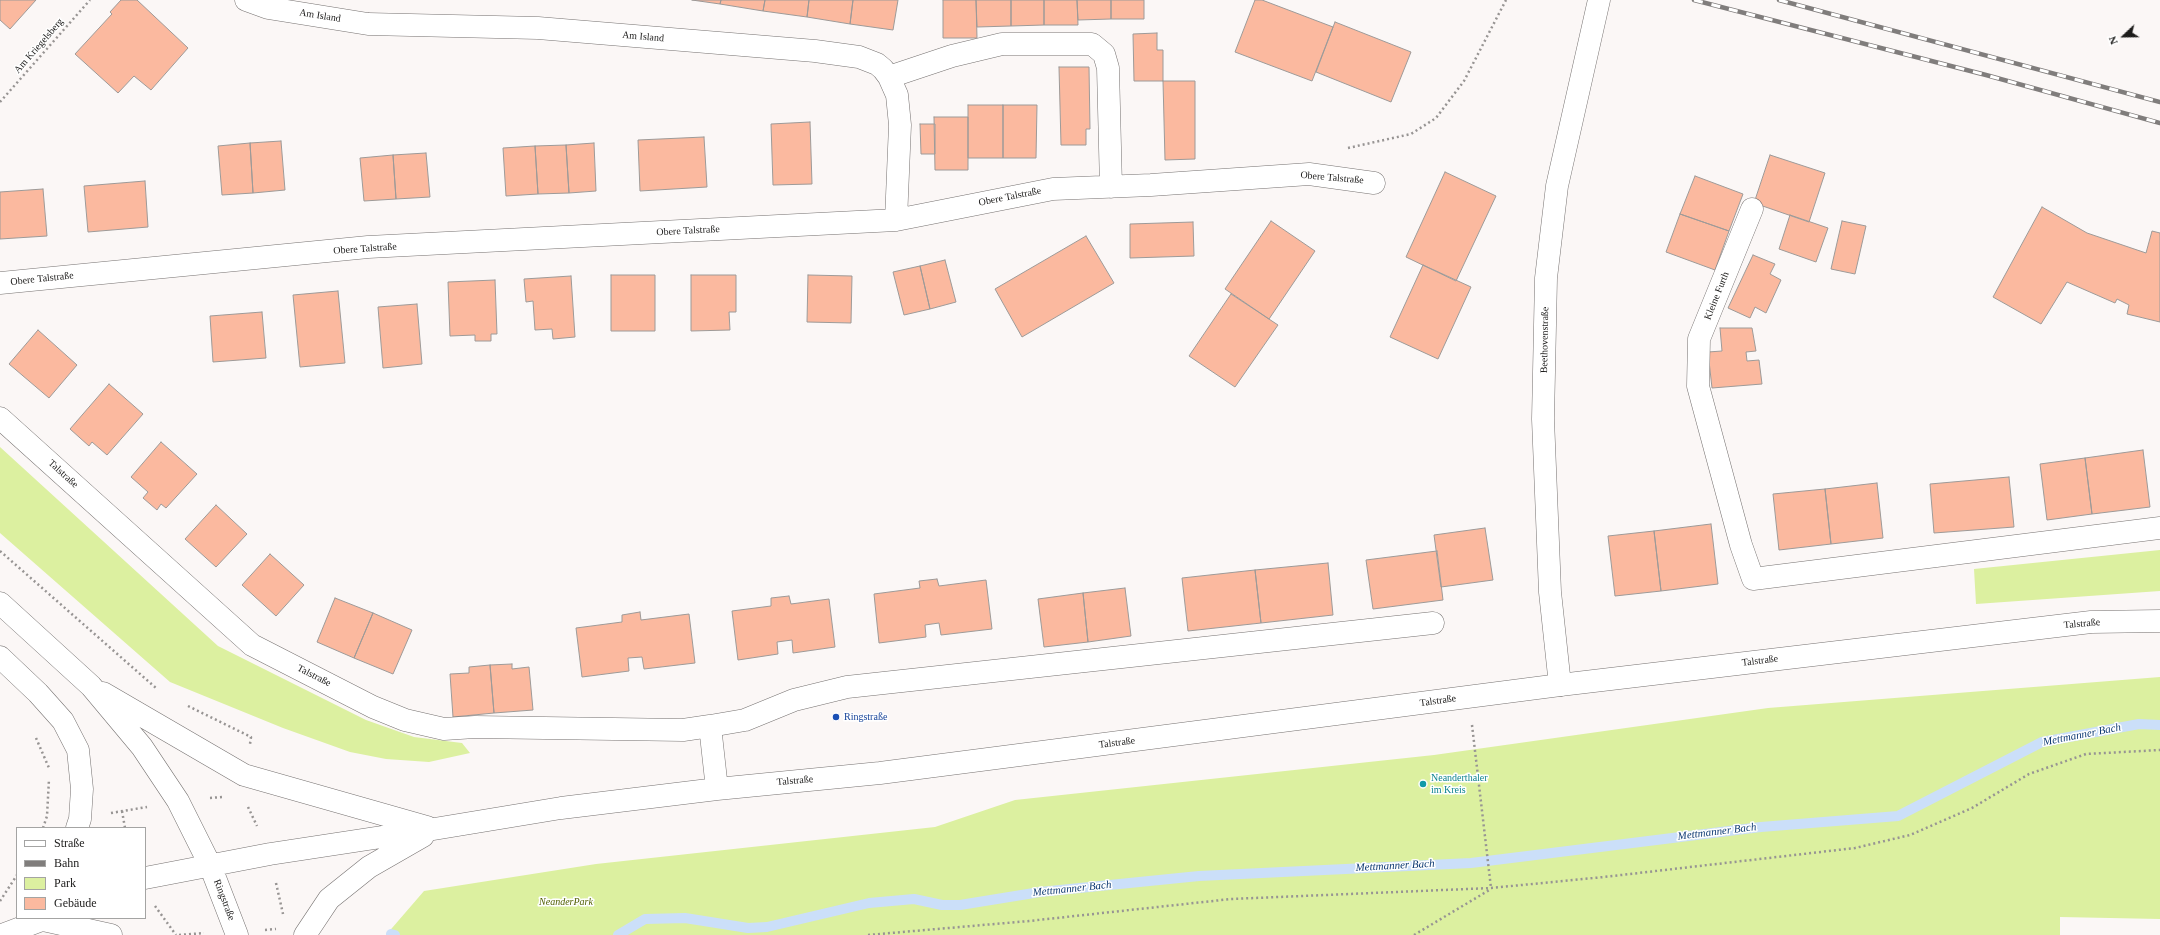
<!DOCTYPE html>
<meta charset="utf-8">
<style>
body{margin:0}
#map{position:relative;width:2160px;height:935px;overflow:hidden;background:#fbf7f6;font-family:"Times New Roman",serif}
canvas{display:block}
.legend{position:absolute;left:16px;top:827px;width:130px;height:92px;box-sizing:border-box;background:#fff;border:1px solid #a4a4a3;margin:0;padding:5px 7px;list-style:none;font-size:12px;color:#1c1b1a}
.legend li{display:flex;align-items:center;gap:8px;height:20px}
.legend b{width:20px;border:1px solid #a4a4a3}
.north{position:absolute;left:2104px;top:16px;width:40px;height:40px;-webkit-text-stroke:3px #fff;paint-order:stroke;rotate:248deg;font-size:11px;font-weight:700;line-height:16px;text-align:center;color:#1c1b1a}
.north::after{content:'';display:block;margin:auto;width:14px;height:18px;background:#1c1b1a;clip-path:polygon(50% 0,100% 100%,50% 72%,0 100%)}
</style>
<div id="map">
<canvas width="2160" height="935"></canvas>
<ul class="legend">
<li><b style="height:5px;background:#fff"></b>Straße</li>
<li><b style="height:5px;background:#807d7c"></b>Bahn</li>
<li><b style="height:11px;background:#dcf0a0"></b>Park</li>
<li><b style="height:11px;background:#fbb99f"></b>Gebäude</li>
</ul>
<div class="north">N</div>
</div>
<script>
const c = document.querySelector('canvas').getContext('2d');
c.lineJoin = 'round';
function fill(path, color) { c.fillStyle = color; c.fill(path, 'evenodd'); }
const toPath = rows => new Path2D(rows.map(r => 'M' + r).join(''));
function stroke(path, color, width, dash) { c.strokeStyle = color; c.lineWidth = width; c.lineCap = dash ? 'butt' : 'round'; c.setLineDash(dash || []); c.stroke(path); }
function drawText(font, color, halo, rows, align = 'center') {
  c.font = font + ' "Times New Roman",serif'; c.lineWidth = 3; c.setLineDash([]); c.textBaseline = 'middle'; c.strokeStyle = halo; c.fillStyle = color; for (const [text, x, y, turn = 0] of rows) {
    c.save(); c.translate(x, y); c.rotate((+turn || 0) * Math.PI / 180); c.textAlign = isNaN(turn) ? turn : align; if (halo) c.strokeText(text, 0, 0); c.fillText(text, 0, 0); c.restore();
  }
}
fill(toPath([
 [0,447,218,646,366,720,414,737,462,743,470,753,429,762,386,759,350,752,283,728,170,682,0,533],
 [2160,550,2160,591,1976,604,1974,569],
 [2160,677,2160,919,2060,917,2060,935,386,935,424,891,596,864,935,827,1015,800,1434,755,1768,708]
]), '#dcf0a0');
stroke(toPath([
 [391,934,395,935],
 [618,935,645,919,685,918,748,928,767,927,869,903,914,899,942,905,960,905,1040,892,1199,876,1471,863,1761,827,1898,816,2042,742,2139,724,2160,725]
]), '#cbdff9', 10);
const building = toPath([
 [0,0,36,0,10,29,0,20,0,0],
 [121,0,137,0,188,48,151,90,134,76,118,93,75,54,112,14,110,12,121,0],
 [692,0,721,0,720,4,692,0],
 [721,0,765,0,763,11,720,4,721,0],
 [765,0,809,0,807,17,763,11,765,0],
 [809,0,853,0,850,24,807,17,809,0],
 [853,0,898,0,893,30,850,24,853,0],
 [943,0,976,0,977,38,943,38,943,0],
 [976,0,1011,0,1011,26,977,27,976,0],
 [1011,0,1044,0,1044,25,1011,26,1011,0],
 [1044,0,1077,0,1078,25,1044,25,1044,0],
 [1077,0,1111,0,1111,19,1078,20,1077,0],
 [1111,0,1144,0,1144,19,1111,19,1111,0],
 [1255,0,1262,0,1333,27,1312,81,1235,52,1255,0],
 [1335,22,1411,52,1391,102,1316,72,1335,22],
 [1157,33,1157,50,1163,50,1163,81,1134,81,1133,34,1157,33],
 [1059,67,1089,67,1090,129,1086,129,1086,145,1061,145,1059,67],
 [1163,81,1195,81,1195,159,1165,160,1163,81],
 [968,105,1003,105,1003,158,968,158,968,105],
 [1003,105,1037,105,1036,158,1003,158,1003,105],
 [934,117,968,117,968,170,935,170,934,117],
 [810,122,812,184,773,185,771,124,810,122],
 [920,124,935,124,935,154,921,154,920,124],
 [704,137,707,187,640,191,638,140,704,137],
 [281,141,285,190,253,193,250,143,281,141],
 [250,143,253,193,222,195,218,146,250,143],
 [594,143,596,191,569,193,566,145,594,143],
 [566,145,569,193,538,194,535,146,566,145],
 [535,146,538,194,506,196,503,148,535,146],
 [426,153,430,197,396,199,393,155,426,153],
 [393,155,396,199,364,201,360,158,393,155],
 [1770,155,1825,173,1809,222,1754,203,1770,155],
 [1445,172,1496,196,1456,281,1406,257,1445,172],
 [1695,176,1743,194,1729,231,1680,214,1695,176],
 [145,181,148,227,88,232,84,186,145,181],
 [43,189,47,236,0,239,0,192,43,189],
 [2042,207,2087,233,2146,253,2152,231,2160,233,2160,322,2127,314,2129,305,2117,299,2115,303,2067,282,2041,324,1993,297,2042,207],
 [1680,214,1729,231,1715,270,1666,252,1680,214],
 [1790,215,1828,228,1816,262,1779,249,1790,215],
 [1271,221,1315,251,1269,319,1225,289,1271,221],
 [1842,221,1866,226,1855,274,1831,269,1842,221],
 [1193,222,1194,256,1130,258,1130,224,1193,222],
 [1086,236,1114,283,1022,337,995,289,1086,236],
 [1753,255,1775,264,1770,274,1781,280,1766,313,1755,307,1750,318,1728,308,1753,255],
 [945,260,956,302,930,309,920,266,945,260],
 [1423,265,1471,287,1438,359,1390,337,1423,265],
 [920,266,930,309,904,315,893,272,920,266],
 [611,275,655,275,655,331,611,331,611,275],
 [691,275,736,275,736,312,729,312,730,330,691,331,691,275],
 [808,275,852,276,851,323,807,322,808,275],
 [571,276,575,337,553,339,552,329,535,330,533,301,526,302,524,279,571,276],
 [495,280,497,334,491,334,491,341,475,341,475,335,450,336,448,282,495,280],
 [338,291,345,363,300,367,293,295,338,291],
 [1231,294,1278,325,1235,387,1189,356,1231,294],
 [417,304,422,364,383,368,378,307,417,304],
 [262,312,266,358,213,362,210,316,262,312],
 [1720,328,1752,328,1756,351,1746,352,1747,361,1759,360,1762,384,1712,388,1708,352,1722,351,1720,328],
 [38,330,77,365,49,398,9,364,38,330],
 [109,384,143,414,107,455,92,442,89,446,70,429,109,384],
 [161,442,197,474,166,508,161,504,157,510,143,498,148,492,131,477,161,442],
 [2143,450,2150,507,2092,514,2085,458,2143,450],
 [2085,458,2092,514,2047,520,2040,464,2085,458],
 [2009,477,2014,527,1934,533,1930,484,2009,477],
 [1877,483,1883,538,1831,544,1825,489,1877,483],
 [1825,489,1831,544,1779,550,1773,494,1825,489],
 [216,505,247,534,216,567,185,539,216,505],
 [1711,524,1718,584,1661,591,1654,531,1711,524],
 [1485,528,1493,580,1441,587,1434,535,1485,528],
 [1654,531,1661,591,1615,596,1608,536,1654,531],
 [1437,551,1443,600,1373,609,1366,560,1437,551],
 [270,554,304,585,276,616,242,585,270,554],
 [1328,563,1333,615,1261,623,1255,570,1328,563],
 [1255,570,1261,623,1188,631,1182,578,1255,570],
 [937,579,939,586,986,580,992,629,941,635,939,623,925,625,926,637,879,643,874,594,920,588,919,581,937,579],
 [1125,588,1131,636,1088,642,1083,593,1125,588],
 [1083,593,1088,642,1044,647,1038,599,1083,593],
 [789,596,791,604,829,599,835,647,793,653,792,640,777,642,778,654,738,660,732,611,771,606,771,598,789,596],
 [335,598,373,613,354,658,317,642,335,598],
 [640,612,641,620,689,614,695,663,644,669,642,657,628,658,629,671,582,677,576,628,622,622,622,615,640,612],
 [373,613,412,630,393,674,354,658,373,613],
 [512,664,512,669,529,667,533,710,494,713,490,665,512,664],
 [490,665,494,713,453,717,450,674,469,673,469,667,490,665]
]);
fill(building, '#fbb99f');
stroke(building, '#9d9a98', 1);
const minor = toPath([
 [246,0,268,8,368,24,538,28,815,51,859,57,877,64,883,69,889,77,897,95,900,125,896,220],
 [889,77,952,56,1002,44,1092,44,1104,54,1108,68,1111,187],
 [1752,209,1699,339,1698,386,1741,545,1753,579,2160,528],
 [0,283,368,247,896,220,1053,189,1151,185,1309,174,1374,183],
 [0,418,252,645,373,707,405,720,444,729,475,727,683,730,710,726,717,789],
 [0,603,91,686,142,747,178,801,210,865,237,935],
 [0,657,38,693,63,721,78,750,82,789,80,819,77,828],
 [103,693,244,775,427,827],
 [710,726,745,720,794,700,847,687,1433,623],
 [145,878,270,854,434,829,561,808,717,789,880,773,1560,685],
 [43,920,111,935],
 [2,935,47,918],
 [305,935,329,899,369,867,423,836]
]);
const major = toPath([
 [1599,0,1557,186,1546,278,1543,419,1550,592,1560,685,2091,622,2160,621]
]);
stroke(minor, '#767271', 23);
stroke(major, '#767271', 23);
stroke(toPath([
 [0,102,90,0],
 [1348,148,1411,134,1436,118,1464,81,1506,0],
 [0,551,156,688],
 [188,706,251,737,250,744],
 [1472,725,1491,888],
 [36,738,49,768],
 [210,798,223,797],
 [248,807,257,826],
 [122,811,125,828],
 [111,813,147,807],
 [43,828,47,816,49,779],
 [276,883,283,914],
 [0,901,17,875],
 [155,906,176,935],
 [265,930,276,929],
 [179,935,204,933],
 [868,935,1029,921,1231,899,1491,888,1604,877,1855,848,1910,835,1972,808,2029,774,2086,754,2160,750],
 [1414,935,1491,889]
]), '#979493', 2.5, [2, 3]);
stroke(minor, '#fff', 22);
stroke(major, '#fff', 22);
const rail = toPath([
 [1694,0,1986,75,2160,123],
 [1779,0,2160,102]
]);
stroke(rail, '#807d7c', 4.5);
stroke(rail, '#fff', 3, [9]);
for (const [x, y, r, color] of [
 [836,717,4,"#1a4fb4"],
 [1423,784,4,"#0f9aa8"]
]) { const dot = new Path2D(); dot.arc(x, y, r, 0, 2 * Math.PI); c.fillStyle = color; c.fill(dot); stroke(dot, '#fff', 1.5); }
drawText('10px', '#1c1b1a', '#fff', [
 ["Am Island",320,16,9],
 ["Am Island",643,37,5],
 ["Am Kriegelsberg",39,46,-49],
 ["Obere Talstraße",1332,178,5],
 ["Obere Talstraße",1010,197,-11],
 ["Obere Talstraße",688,231,-3],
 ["Obere Talstraße",365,249,-4],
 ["Obere Talstraße",42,279,-6],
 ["Kleine Furth",1717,296,-68],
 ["Beethovenstraße",1545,340,-89],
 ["Talstraße",63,474,42],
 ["Talstraße",2082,624,-5],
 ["Talstraße",1760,661,-7],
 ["Talstraße",314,676,27],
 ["Talstraße",1438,701,-8],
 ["Talstraße",1117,743,-7],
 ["Talstraße",795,781,-5],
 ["Ringstraße",224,900,69]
]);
drawText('10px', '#164399', '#fff', [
 ["Ringstraße",844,717]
], 'left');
drawText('10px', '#0d838f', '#fff', [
 ["Neanderthaler",1431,778],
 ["im Kreis",1431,790]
], 'left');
drawText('italic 10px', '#515f00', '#fff', [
 ["NeanderPark",566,902]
]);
drawText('italic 11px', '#0e3a73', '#fff', [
 ["Mettmanner Bach",2082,735,-11],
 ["Mettmanner Bach",1717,832,-7],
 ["Mettmanner Bach",1395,866,-3],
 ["Mettmanner Bach",1072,889,-6]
]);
</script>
